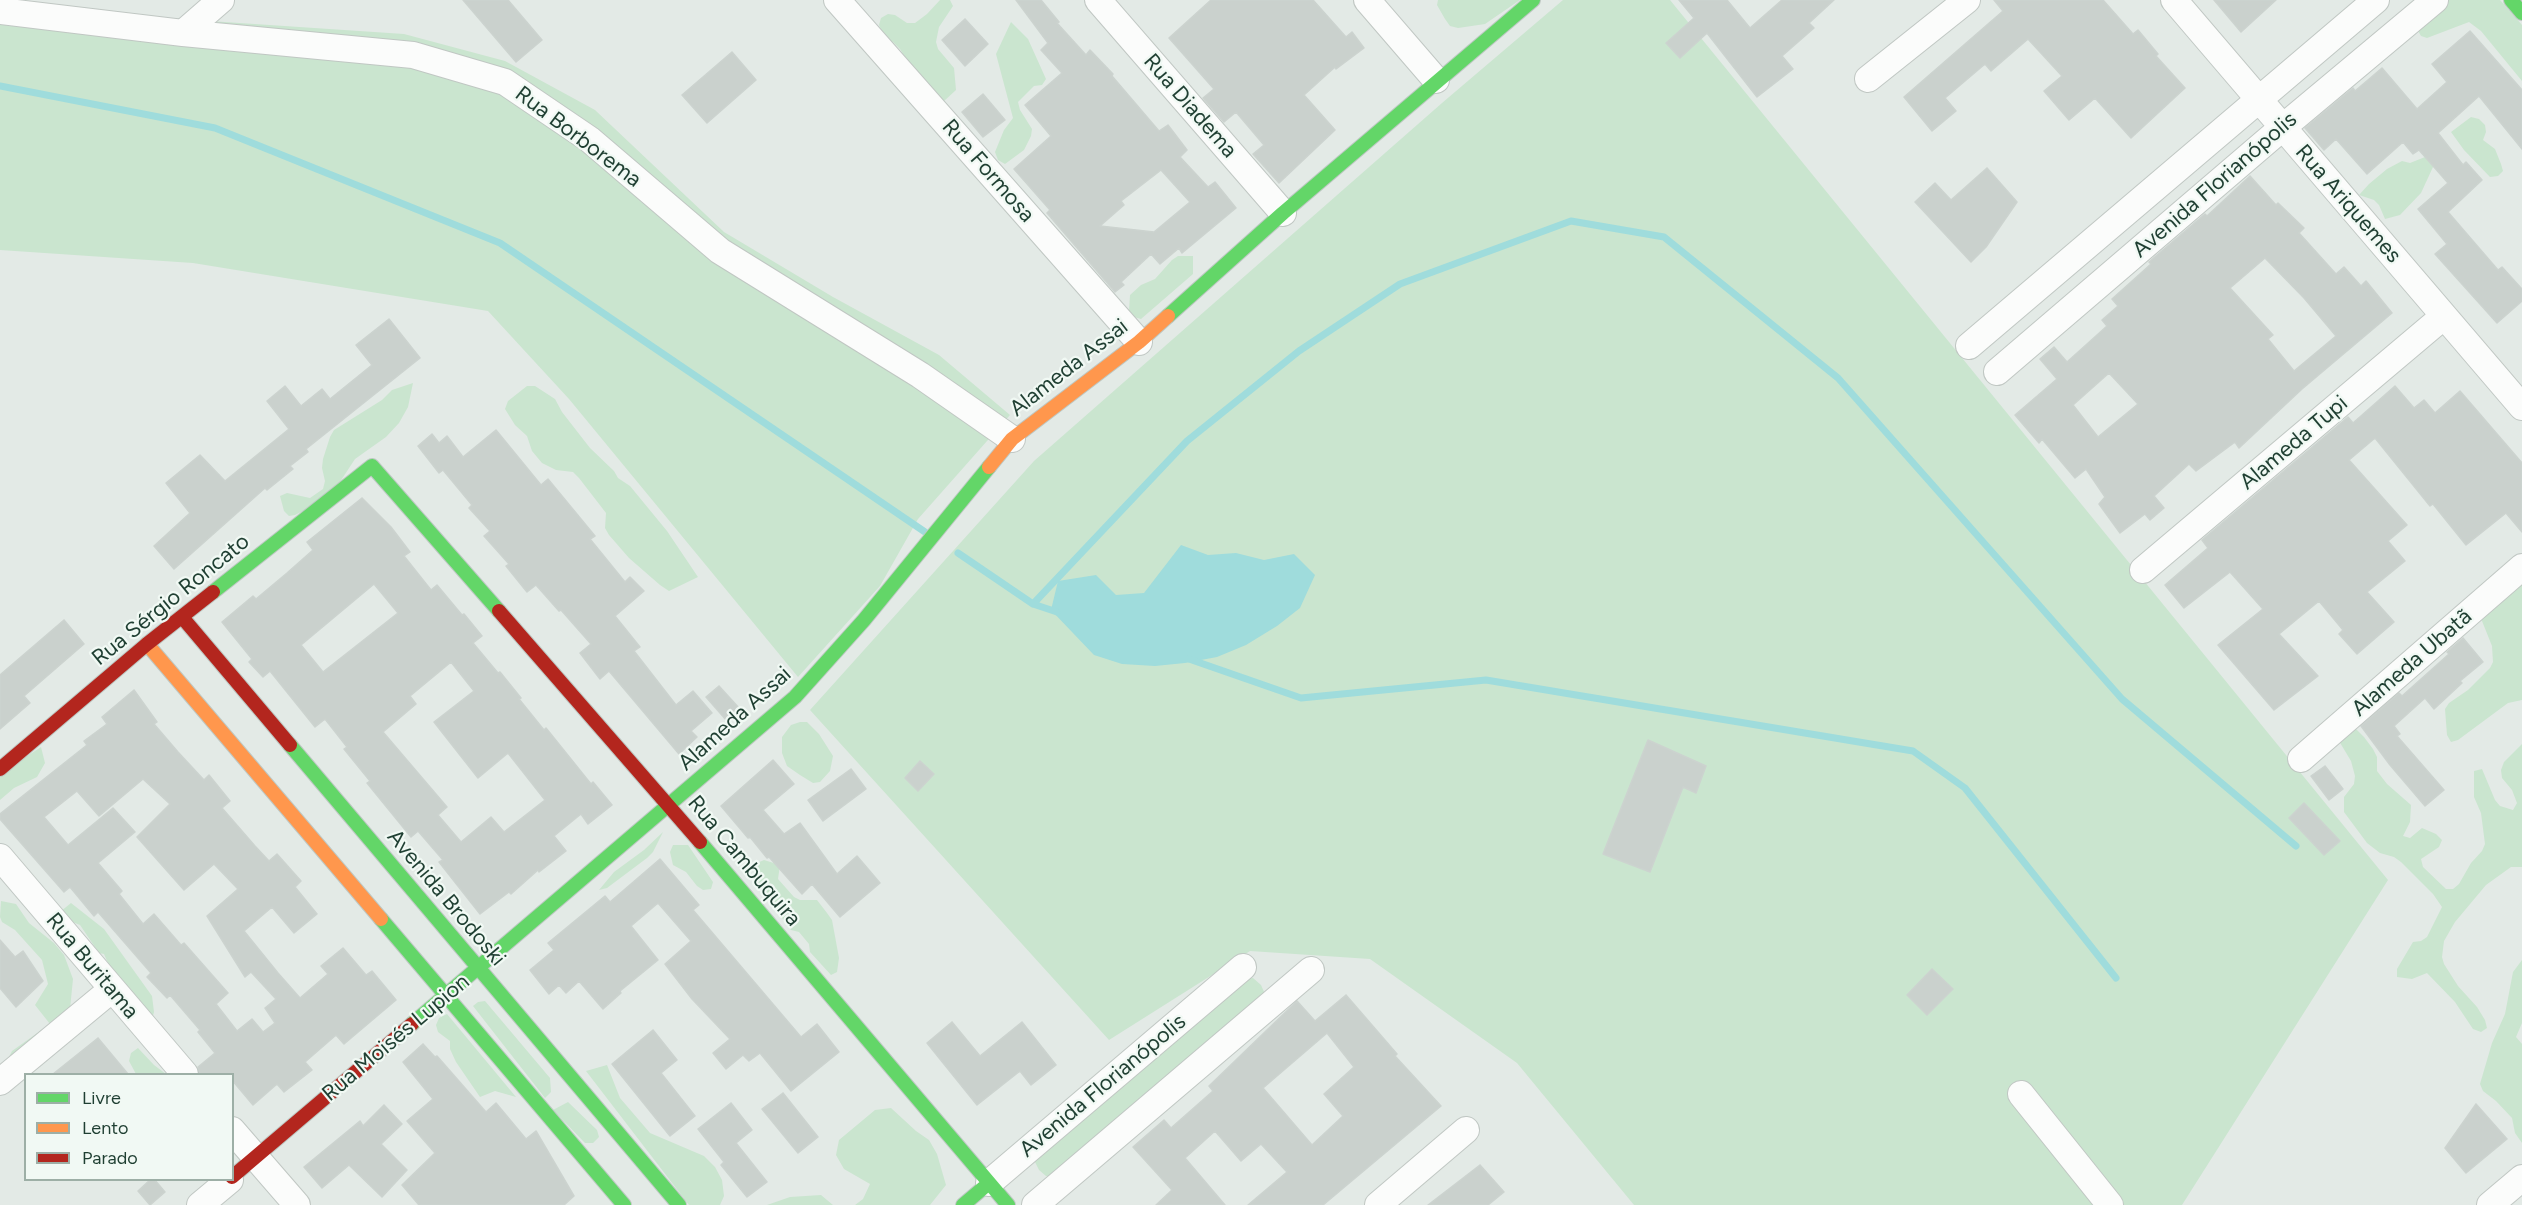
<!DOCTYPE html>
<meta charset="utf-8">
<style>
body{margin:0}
#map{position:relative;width:2522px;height:1205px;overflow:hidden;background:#e3eae6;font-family:Figtree,sans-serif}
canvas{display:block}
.legend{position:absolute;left:24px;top:1073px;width:210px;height:108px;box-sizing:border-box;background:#f1f9f4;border:2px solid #9dafa6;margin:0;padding:8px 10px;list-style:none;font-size:18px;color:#1f3f32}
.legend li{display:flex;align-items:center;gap:12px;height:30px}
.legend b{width:30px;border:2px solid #9dafa6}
</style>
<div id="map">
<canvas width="2522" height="1205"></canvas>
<ul class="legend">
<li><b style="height:8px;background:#63d668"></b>Livre</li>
<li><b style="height:8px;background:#ff974d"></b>Lento</li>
<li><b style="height:8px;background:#b3261e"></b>Parado</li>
</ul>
</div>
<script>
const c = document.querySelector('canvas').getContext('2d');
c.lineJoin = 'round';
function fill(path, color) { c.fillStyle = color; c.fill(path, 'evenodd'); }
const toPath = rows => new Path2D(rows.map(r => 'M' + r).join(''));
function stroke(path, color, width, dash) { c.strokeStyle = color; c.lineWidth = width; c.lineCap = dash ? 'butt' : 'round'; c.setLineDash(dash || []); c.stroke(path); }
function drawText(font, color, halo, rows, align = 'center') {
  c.font = font + ' Figtree,sans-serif'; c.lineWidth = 4.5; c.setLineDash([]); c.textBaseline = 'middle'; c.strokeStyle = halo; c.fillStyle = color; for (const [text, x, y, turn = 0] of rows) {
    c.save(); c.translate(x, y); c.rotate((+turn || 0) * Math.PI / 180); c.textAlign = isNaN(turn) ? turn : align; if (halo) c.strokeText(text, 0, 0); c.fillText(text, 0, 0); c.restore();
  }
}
fill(toPath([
 [940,0,950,0,953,6,939,27,936,42,938,49,954,68,956,90,943,102,913,70,900,49,893,42,885,39,879,25,881,18,888,14,895,15,907,23,915,23,927,14],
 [1438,0,1520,0,1485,24,1458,28,1450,26,1445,19,1437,5],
 [1563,0,1670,0,2388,880,2182,1205,1634,1205,1517,1063,1370,959,1250,951,1109,1040,810,710,1034,461,1442,103],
 [2442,0,2500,0,2522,25,2522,81,2481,31,2469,22,2427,38,2421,36,2417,29],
 [0,2,90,13,404,34,505,61,595,110,724,232,833,297,939,355,1010,415,918,519,880,586,798,677,569,399,488,311,193,263,0,250],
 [1011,22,1028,39,1046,79,1042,85,1034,86,1018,102,1020,110,1032,129,1031,136,1024,150,1005,164,998,160,995,152,1004,130,1013,118,996,54],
 [2471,117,2479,119,2485,125,2486,132,2483,140,2495,149,2501,164,2503,171,2498,176,2490,177,2464,150,2451,132],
 [2425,157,2433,158,2433,167,2421,193,2400,215,2385,219,2379,205,2374,200,2359,195,2369,184,2387,169,2402,161,2410,163],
 [1178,256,1193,256,1193,274,1141,319,1134,317,1129,311,1130,295,1141,285,1155,279,1172,260],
 [413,383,408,407,399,423,386,437,355,459,334,491,323,501,295,515,289,516,284,511,280,496,287,493,310,498,323,489,325,481,322,468,323,459,330,437,334,430,382,400,392,390],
 [527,386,535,386,555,399,562,412,590,448,614,471,618,478,630,486,667,531,698,577,669,591,660,585,629,558,609,535,605,528,606,513,579,478,573,472,556,470,542,463,532,451,527,436,515,425,505,409,508,401],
 [2522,574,2522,700,2508,703,2458,740,2451,742,2447,735,2445,709,2449,703,2468,690,2490,668,2493,662,2492,646,2482,621,2483,612],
 [800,722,807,722,819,734,833,756,830,771,820,782,813,783,800,775,787,766,782,753,782,737,791,725],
 [2352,725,2364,737,2373,749,2377,757,2377,771,2387,784,2411,805,2410,822,2403,836,2410,838,2422,828,2436,834,2442,840,2439,847,2421,859,2423,867,2446,889,2453,889,2459,884,2471,863,2482,851,2485,844,2481,813,2474,797,2474,771,2482,769,2495,800,2500,806,2513,810,2517,803,2512,790,2502,778,2501,770,2504,762,2522,744,2522,867,2511,867,2486,885,2455,922,2444,941,2442,957,2444,964,2458,986,2477,1007,2485,1020,2487,1028,2481,1032,2473,1029,2455,1002,2427,973,2412,979,2397,977,2397,969,2413,942,2421,941,2427,937,2442,907,2433,894,2401,862,2394,857,2380,853,2367,843,2344,812,2344,797,2354,784,2355,776,2351,761,2339,741],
 [41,747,45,763,37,777,14,788,0,800,0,774],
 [663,832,653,852,647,858,607,888,599,890,614,872,644,850],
 [673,845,688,845,713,882,711,889,703,890,697,886,686,872,673,865,670,852],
 [764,860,780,865,778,879,794,897,800,900,817,900,827,913,832,920,839,958,837,972,831,975,810,952,809,944,799,932,791,930,752,877,757,863],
 [1,901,16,904,29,923,54,943,64,955,73,979,70,1009,8,1059,12,1051,50,1024,35,1005,48,984,42,960,15,930,2,922,0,917],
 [71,903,104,929,152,996,154,1012,152,1019,110,968,104,954,99,953,80,925,65,919,60,912],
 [2522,960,2522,1023,2516,1037,2522,1044,2522,1143,2515,1133,2512,1118,2496,1101,2483,1091,2480,1084,2492,1043,2505,1014,2513,972],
 [1253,978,1261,985,1265,994,1055,1176,1046,1176,1039,1170,1035,1162,1037,1154,1243,979],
 [485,1001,550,1078,551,1092,545,1098,473,1006,478,1002],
 [447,1014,516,1097,495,1091,480,1097,456,1062,450,1049,450,1041,438,1032,436,1025,439,1018],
 [138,1048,154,1065,166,1074,136,1074,129,1061,131,1053],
 [607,1065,620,1098,650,1133,704,1156,715,1167,722,1180,724,1196,720,1205,689,1205,586,1071],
 [568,1102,597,1130,599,1137,593,1143,585,1143,553,1110],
 [891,1108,916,1131,929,1140,937,1154,946,1185,930,1205,855,1205,863,1199,870,1184,844,1169,836,1155,839,1140,875,1110],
 [821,1195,833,1205,767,1205,790,1197]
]), '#cae5cf');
fill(toPath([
 [1181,545,1208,555,1236,553,1264,560,1294,554,1315,575,1300,608,1277,626,1246,645,1217,657,1185,663,1155,666,1122,664,1094,655,1051,610,1058,581,1096,575,1116,595,1144,593]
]), '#9fdcdc');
stroke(toPath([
 [0,86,215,128,500,243,925,532],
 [958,553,1033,604,1057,612],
 [1033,604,1187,441,1299,351,1400,284,1571,221,1664,237,1838,378,2122,699,2296,846],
 [1189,659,1301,698,1486,680,1913,751,1965,788,2116,978]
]), '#9fdcdc', 7);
const building = toPath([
 [463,0,508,0,542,40,516,62,463,0],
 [1016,0,1041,0,1059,22,1057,23,1086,55,1090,50,1113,74,1112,76,1159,131,1168,125,1187,150,1180,157,1208,187,1215,182,1236,208,1182,253,1179,248,1160,264,1151,254,1121,282,1124,285,1115,292,1047,213,1050,210,1014,169,1051,136,1025,105,1062,73,1041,50,1048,43,1016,0],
 [1161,170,1190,202,1154,232,1100,226,1124,205,1121,201,1161,170],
 [1211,0,1313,0,1346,37,1352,32,1364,48,1336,69,1335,67,1304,95,1335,130,1279,183,1253,154,1264,145,1236,112,1224,122,1203,98,1214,89,1169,38,1211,0],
 [1679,0,1727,0,1750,28,1782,0,1834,0,1809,23,1814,28,1782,56,1793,69,1757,97,1707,33,1680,58,1666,43,1694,18,1679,0],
 [1994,0,2103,0,2133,34,2138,30,2158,54,2156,56,2185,88,2131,138,2095,98,2069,120,2044,91,2062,76,2028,39,1991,71,1985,64,1945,98,1956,111,1932,131,1904,97,2003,11,1994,0],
 [2214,0,2276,0,2241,32,2214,0],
 [965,19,988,44,965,66,942,40,965,19],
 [2470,31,2522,90,2522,149,2479,96,2438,133,2463,165,2466,162,2482,180,2448,212,2498,270,2502,267,2522,289,2522,301,2497,323,2435,254,2447,244,2418,209,2448,183,2419,150,2413,154,2403,142,2367,174,2336,139,2324,150,2305,128,2353,88,2355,91,2382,68,2417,109,2447,82,2432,64,2470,31],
 [732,52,756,80,707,123,682,95,732,52],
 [983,94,1005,120,983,137,962,112,983,94],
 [1987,168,2017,202,1986,247,1971,262,1915,202,1935,183,1951,200,1987,168],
 [2250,176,2276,205,2278,203,2304,228,2299,233,2336,274,2344,267,2361,286,2366,281,2392,313,2302,389,2239,448,2235,442,2196,471,2189,464,2154,496,2164,508,2150,520,2145,514,2120,533,2099,504,2105,497,2086,469,2075,478,2042,439,2039,443,2015,415,2057,379,2040,359,2054,347,2067,362,2107,326,2102,320,2118,306,2112,299,2151,264,2149,262,2205,214,2207,216,2250,176],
 [2265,258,2304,298,2336,336,2294,371,2268,339,2273,335,2230,288,2265,258],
 [2109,373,2138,404,2098,437,2073,405,2109,373],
 [389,319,420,358,306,449,308,452,290,466,293,469,267,490,265,488,174,569,154,546,190,513,166,483,200,455,225,481,289,429,267,401,285,386,301,406,322,389,330,399,372,365,356,345,389,319],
 [2395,386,2414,408,2424,400,2435,413,2460,391,2522,463,2522,532,2506,513,2466,545,2433,504,2430,506,2375,438,2349,460,2407,525,2388,541,2405,561,2367,592,2394,622,2357,654,2339,634,2343,630,2319,601,2279,634,2318,676,2274,710,2218,645,2263,609,2230,572,2184,608,2165,585,2208,548,2202,540,2348,417,2353,423,2395,386],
 [496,430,541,485,548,479,595,536,590,539,625,582,630,577,644,591,615,616,640,647,634,651,676,705,693,691,712,713,691,731,697,737,679,754,609,671,600,679,580,653,591,644,561,610,559,611,536,585,527,592,506,566,509,564,484,536,490,531,469,508,472,505,443,470,439,473,418,446,432,434,439,443,447,436,463,457,496,430],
 [362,498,391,527,410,552,404,556,431,590,437,585,462,615,464,614,482,636,473,643,498,673,500,672,521,698,519,699,544,730,546,728,591,784,593,782,612,805,588,824,581,814,554,836,566,851,539,872,538,870,511,894,509,892,480,914,439,862,443,860,418,831,411,837,367,783,370,781,344,749,347,747,325,719,315,727,270,671,263,677,249,662,252,659,222,622,253,596,256,599,287,573,313,550,307,542,362,498],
 [374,584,398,613,323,672,301,645,374,584],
 [451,662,474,691,434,722,478,778,508,753,545,800,504,832,491,817,461,842,438,815,447,807,383,732,416,704,410,696,451,662],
 [64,620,84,644,24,696,30,703,0,729,0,675,64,620],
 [2463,638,2483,662,2460,681,2462,683,2434,709,2425,698,2394,726,2400,734,2397,736,2444,790,2425,806,2390,765,2361,726,2399,693,2402,696,2449,654,2447,652,2463,638],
 [719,686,740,709,727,721,706,697,719,686],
 [134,690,157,722,154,724,178,752,204,780,209,775,230,801,222,808,255,846,269,861,277,854,301,881,295,887,317,914,294,933,272,907,244,931,278,973,300,998,328,974,321,966,343,948,366,975,372,971,396,1000,344,1044,336,1035,305,1062,312,1070,284,1092,277,1084,253,1105,232,1080,232,1074,200,1074,198,1067,215,1053,198,1032,200,1030,170,995,167,998,147,977,151,973,98,912,94,916,70,887,64,892,0,819,0,814,87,745,84,741,107,724,102,717,134,690],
 [143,779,170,804,137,837,184,890,214,864,238,889,207,916,245,977,251,972,276,999,265,1008,275,1023,263,1032,252,1019,237,1031,216,1004,228,993,184,943,181,945,154,914,143,924,119,894,122,891,98,863,135,832,113,808,68,845,44,817,77,791,99,816,143,779],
 [1648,740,1706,766,1696,793,1683,787,1650,872,1603,854,1648,740],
 [773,760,794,784,763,810,784,834,800,823,837,874,857,856,880,883,840,917,812,884,802,894,769,857,767,858,750,837,748,838,721,806,773,760],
 [920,761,934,774,918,791,905,778,920,761],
 [2325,766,2343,789,2329,800,2311,776,2325,766],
 [851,769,866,789,823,821,808,800,851,769],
 [2304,803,2340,841,2324,855,2289,818,2304,803],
 [660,859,699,905,693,910,801,1037,817,1024,839,1052,791,1091,760,1053,749,1061,743,1055,726,1069,713,1053,730,1039,692,999,665,964,691,941,658,903,631,926,658,960,620,991,621,993,603,1009,579,981,566,993,559,985,549,994,530,970,554,950,548,943,605,896,610,902,660,859],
 [0,940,15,957,23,951,43,981,16,1007,0,988,0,940],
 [1932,969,1953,989,1927,1015,1907,995,1932,969],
 [1346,995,1397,1054,1395,1056,1441,1106,1323,1205,1248,1205,1287,1172,1261,1144,1241,1161,1215,1131,1185,1158,1225,1205,1156,1205,1172,1190,1133,1147,1164,1120,1171,1128,1213,1091,1209,1086,1297,1001,1315,1021,1346,995],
 [1327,1033,1354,1067,1324,1094,1343,1116,1312,1145,1263,1088,1327,1033],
 [952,1022,980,1056,1022,1022,1056,1065,1031,1085,1020,1071,977,1105,927,1043,952,1022],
 [653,1030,677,1060,661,1073,695,1116,670,1136,612,1064,653,1030],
 [98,1038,128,1074,53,1074,98,1038],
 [423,1044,435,1057,437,1056,486,1112,496,1103,526,1139,536,1131,574,1196,564,1205,419,1205,402,1185,435,1153,407,1121,433,1099,403,1062,423,1044],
 [783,1093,818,1137,798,1153,762,1109,783,1093],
 [731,1103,752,1130,736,1143,767,1182,747,1197,721,1165,724,1162,698,1129,731,1103],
 [2476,1104,2507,1139,2466,1173,2445,1148,2476,1104],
 [384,1105,402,1124,381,1144,407,1170,382,1197,349,1165,322,1188,304,1167,360,1121,363,1126,384,1105],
 [1480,1165,1504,1192,1488,1205,1428,1205,1480,1165],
 [151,1179,154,1179,165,1192,150,1205,138,1191,151,1179]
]);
fill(building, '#cad1cd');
stroke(building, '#ccd3cf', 1.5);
const street = toPath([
 [837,0,1139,342],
 [1098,0,1283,213],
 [1367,0,1436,80],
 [2174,0,2522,407],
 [0,11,183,33,413,55,505,82,589,139,720,251,920,375,1012,439],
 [183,33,221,0],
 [1868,79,1967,0],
 [1969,346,2376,0],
 [1997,372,2282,128,2435,0],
 [2143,570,2444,316],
 [2301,759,2522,567],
 [0,857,185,1074],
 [0,1082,111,990],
 [2021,1094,2110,1205],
 [232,1130,297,1205],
 [989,1183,1243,967],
 [200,1205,230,1180],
 [1035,1205,1311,970],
 [1378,1205,1466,1130],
 [2490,1205,2522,1178]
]);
const fast = toPath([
 [2511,0,2522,13],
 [1168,316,1283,213,1533,0],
 [213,592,372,466,499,611],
 [290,745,679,1205],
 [700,842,1008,1205],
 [381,919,624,1205],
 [412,1024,795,697,864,620,989,467],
 [963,1205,989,1183]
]);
const slow = toPath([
 [989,467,1012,439,1139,342,1168,316],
 [147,644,381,919]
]);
const jam = toPath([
 [499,611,700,842],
 [182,617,290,745],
 [0,769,147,644,213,592],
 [232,1177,412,1024]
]);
stroke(street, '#c0c7c3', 28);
stroke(fast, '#bec8c3', 16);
stroke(slow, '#bec8c3', 16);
stroke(jam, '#bec8c3', 16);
stroke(street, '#fbfcfb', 26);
stroke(fast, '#63d668', 14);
stroke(slow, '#ff974d', 14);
stroke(jam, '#b3261e', 14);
drawText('22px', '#1f3f32', '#f1f9f4', [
 ["Rua Diadema",1190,106,49],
 ["Rua Borborema",578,137,37],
 ["Rua Formosa",988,171,49],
 ["Avenida Florianópolis",2215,185,-41],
 ["Rua Ariquemes",2348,204,49],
 ["Alameda Assai",1069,368,-38],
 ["Alameda Tupi",2294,443,-40],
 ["Rua Sérgio Roncato",171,600,-39],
 ["Alameda Ubatã",2412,663,-41],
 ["Alameda Assai",735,719,-42],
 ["Rua Cambuquira",744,861,50],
 ["Avenida Brodoski",446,898,50],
 ["Rua Buritama",92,966,50],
 ["Rua Moisés Lupion",396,1038,-40],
 ["Avenida Florianópolis",1103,1086,-40]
]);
</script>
